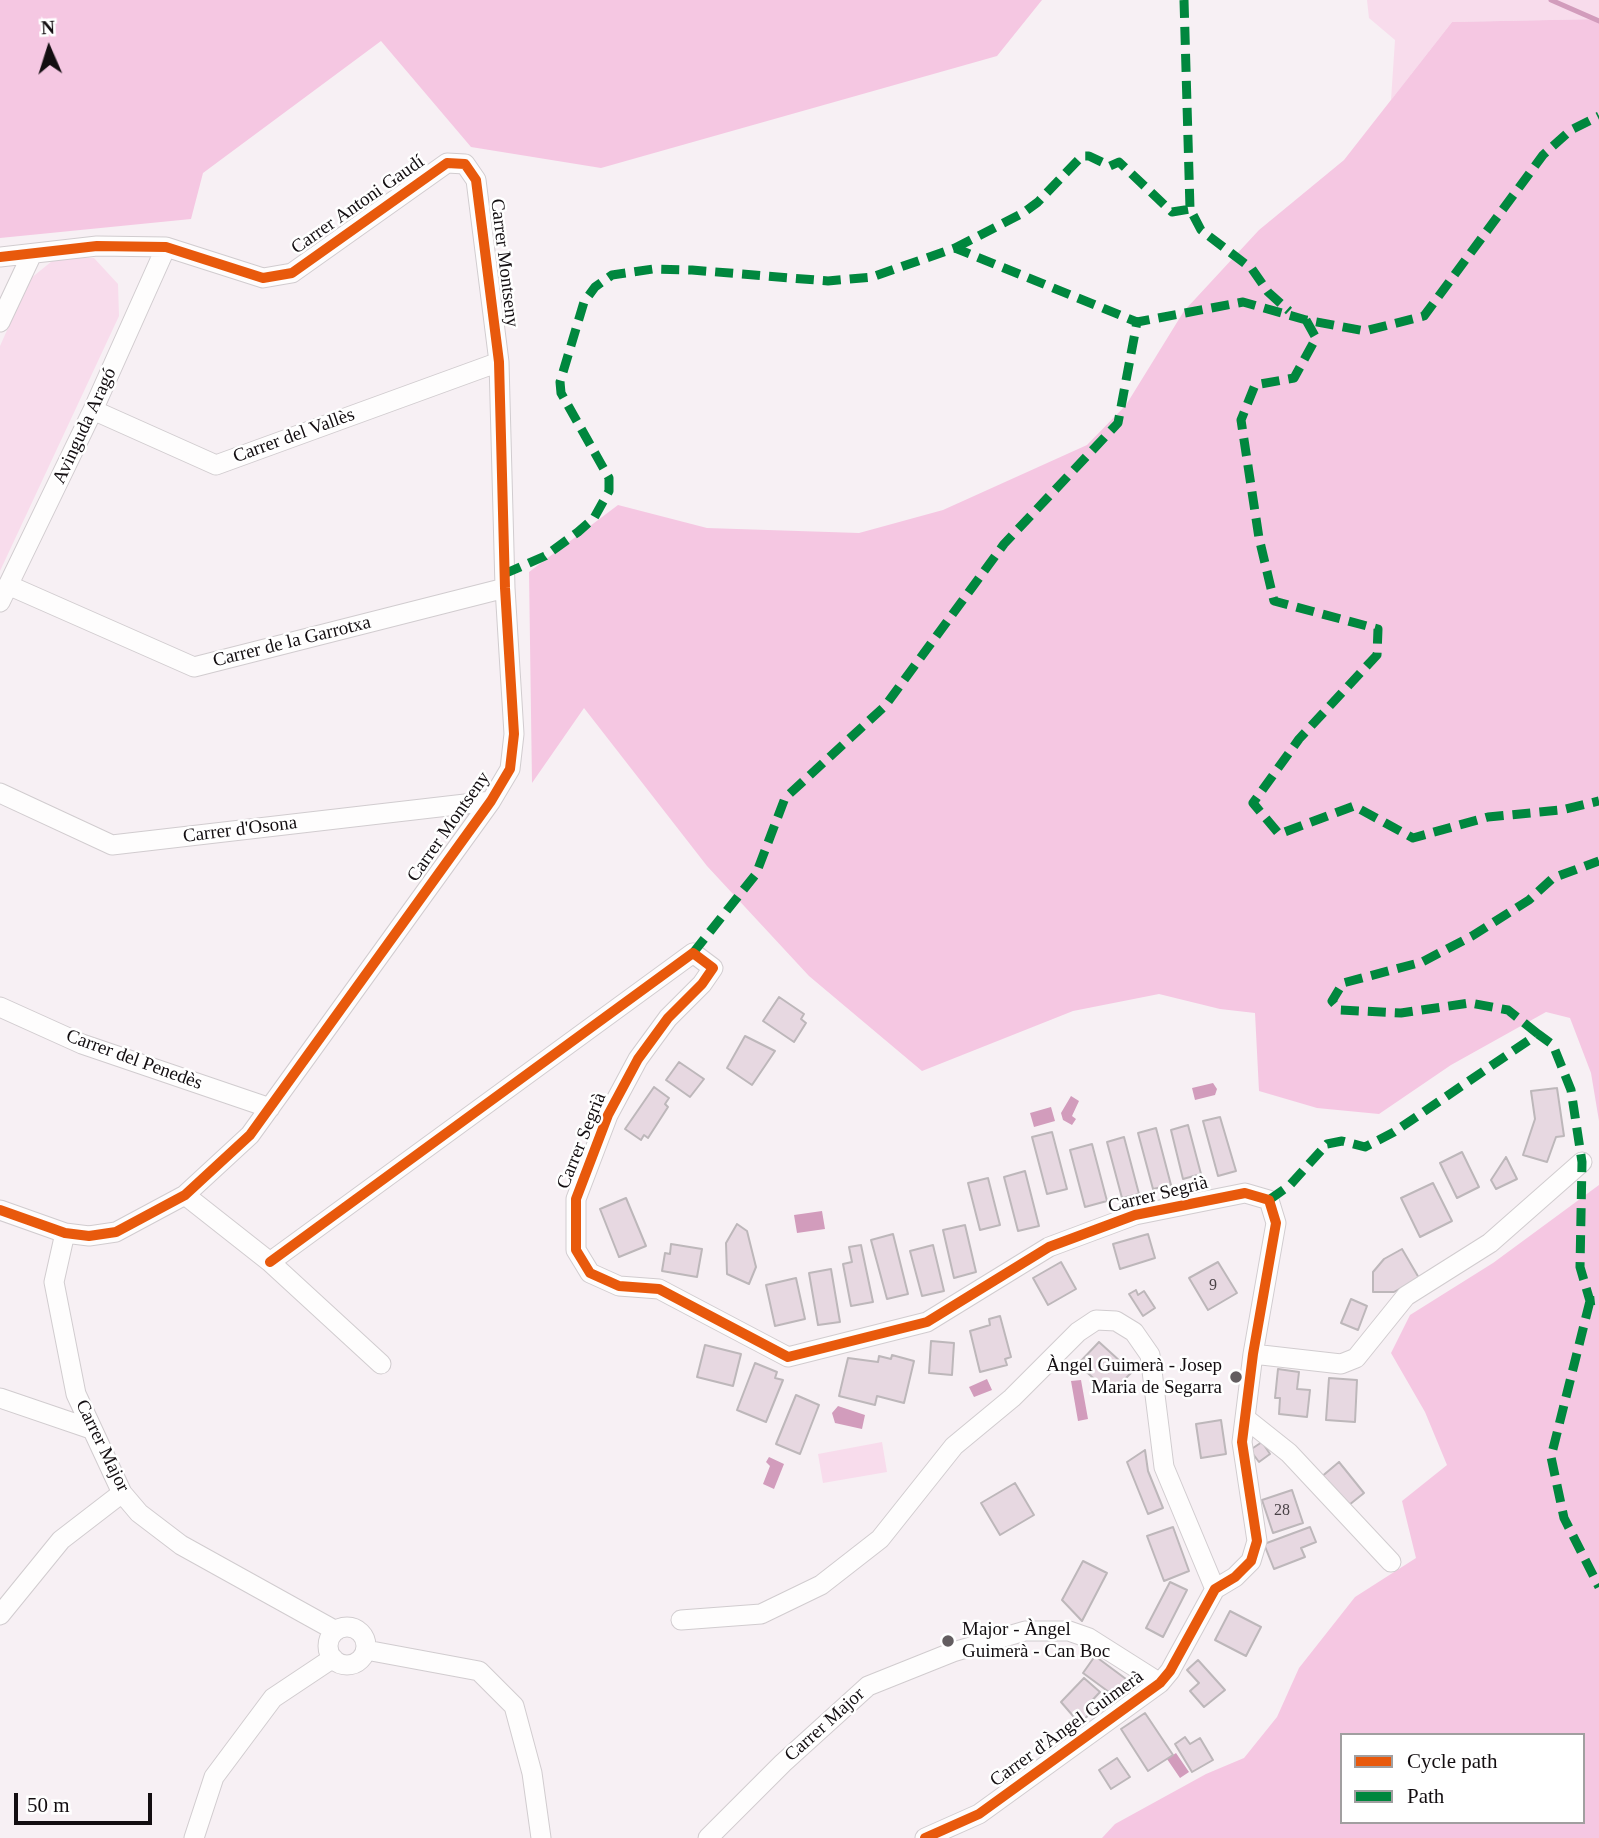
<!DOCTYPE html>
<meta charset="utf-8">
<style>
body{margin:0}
#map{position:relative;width:1599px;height:1838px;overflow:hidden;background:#f7f0f4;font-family:"Times New Roman",serif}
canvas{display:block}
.legend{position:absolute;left:1340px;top:1733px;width:245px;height:91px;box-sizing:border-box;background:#fff;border:2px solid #a19fa0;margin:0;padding:9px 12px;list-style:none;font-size:21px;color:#130e11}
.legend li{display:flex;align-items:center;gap:14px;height:35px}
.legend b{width:35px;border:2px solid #a19fa0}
.north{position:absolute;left:14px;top:14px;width:70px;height:70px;-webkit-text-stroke:5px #fff;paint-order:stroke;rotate:357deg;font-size:19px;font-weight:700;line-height:28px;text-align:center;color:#130e11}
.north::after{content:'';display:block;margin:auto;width:24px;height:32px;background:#130e11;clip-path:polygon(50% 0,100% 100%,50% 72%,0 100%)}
.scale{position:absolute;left:14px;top:1793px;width:138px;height:32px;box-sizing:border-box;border:4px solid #130e11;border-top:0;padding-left:9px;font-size:21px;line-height:24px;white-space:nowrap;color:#130e11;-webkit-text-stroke:5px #fff;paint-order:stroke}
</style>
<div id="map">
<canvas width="1599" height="1838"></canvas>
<ul class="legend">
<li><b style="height:9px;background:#e8590c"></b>Cycle path</li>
<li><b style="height:9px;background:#00873e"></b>Path</li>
</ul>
<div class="north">N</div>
<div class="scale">50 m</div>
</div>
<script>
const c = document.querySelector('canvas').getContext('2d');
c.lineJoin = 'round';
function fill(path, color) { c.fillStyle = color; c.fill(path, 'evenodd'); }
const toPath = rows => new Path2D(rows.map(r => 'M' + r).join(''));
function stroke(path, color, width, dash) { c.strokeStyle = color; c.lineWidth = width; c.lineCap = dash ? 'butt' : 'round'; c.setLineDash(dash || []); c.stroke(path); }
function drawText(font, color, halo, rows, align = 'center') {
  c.font = font + ' "Times New Roman",serif'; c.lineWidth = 5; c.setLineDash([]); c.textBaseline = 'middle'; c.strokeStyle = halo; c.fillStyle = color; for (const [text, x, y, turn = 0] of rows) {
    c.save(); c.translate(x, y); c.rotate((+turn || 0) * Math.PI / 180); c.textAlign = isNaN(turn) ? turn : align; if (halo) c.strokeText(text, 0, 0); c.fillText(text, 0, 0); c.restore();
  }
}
fill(toPath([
 [1367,0,1599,0,1599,19,1452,22,1391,100,1395,40,1369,18],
 [57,257,94,258,118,284,119,316,0,571,0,346,30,279],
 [882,1442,887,1472,823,1483,818,1454]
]), '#f8dcec');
fill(toPath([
 [0,0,1042,0,997,56,601,168,471,147,381,41,203,173,191,219,0,238],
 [1599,19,1599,1121,1591,1073,1570,1018,1546,1012,1451,1065,1379,1114,1317,1108,1259,1091,1255,1013,1220,1009,1159,994,1073,1011,922,1071,809,976,707,866,584,708,532,783,529,572,618,505,707,528,859,533,943,510,1087,445,1126,405,1184,311,1259,230,1344,160,1452,22],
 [1599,1185,1599,1838,1102,1838,1115,1824,1206,1774,1244,1758,1277,1717,1299,1668,1355,1597,1416,1558,1402,1501,1447,1465,1425,1412,1391,1353,1410,1315,1493,1263],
 [1342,1735,1583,1735,1583,1822,1342,1822]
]), '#f5c7e2');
fill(toPath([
 [1213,1083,1217,1089,1215,1095,1195,1100,1192,1088],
 [1071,1096,1079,1101,1072,1116,1076,1119,1072,1125,1063,1120,1061,1113],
 [1051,1107,1055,1121,1034,1127,1030,1113],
 [822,1211,825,1229,797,1233,794,1215],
 [987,1379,992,1390,974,1397,969,1387],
 [1081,1380,1088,1419,1078,1421,1071,1381],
 [838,1406,865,1415,862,1429,835,1423,832,1413],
 [769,1457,784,1464,774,1489,763,1484,770,1466,766,1462],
 [1176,1753,1189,1772,1180,1778,1167,1759]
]), '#d29cbc');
stroke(toPath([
 [1551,0,1599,21]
]), '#d29cbc', 5);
const building = toPath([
 [779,997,804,1014,801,1019,806,1023,794,1042,763,1021,779,997],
 [745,1036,775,1051,752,1085,727,1068,745,1036],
 [679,1062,704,1079,690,1097,666,1080,679,1062],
 [654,1087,669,1098,665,1104,668,1107,648,1138,644,1135,641,1140,625,1129,654,1087],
 [1557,1088,1564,1136,1556,1137,1547,1162,1523,1155,1535,1119,1531,1091,1557,1088],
 [1220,1117,1236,1171,1218,1176,1203,1121,1220,1117],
 [1188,1125,1201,1174,1183,1179,1171,1130,1188,1125],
 [1156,1128,1171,1185,1153,1189,1138,1133,1156,1128],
 [1052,1132,1067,1189,1047,1194,1032,1137,1052,1132],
 [1124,1137,1139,1194,1122,1198,1107,1142,1124,1137],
 [1092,1144,1107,1201,1085,1207,1070,1150,1092,1144],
 [1462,1152,1479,1187,1457,1198,1440,1163,1462,1152],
 [1506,1157,1517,1179,1496,1189,1491,1180,1506,1157],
 [1025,1171,1039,1226,1018,1231,1004,1177,1025,1171],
 [988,1178,1000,1225,980,1230,968,1183,988,1178],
 [1433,1183,1452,1221,1420,1237,1401,1198,1433,1183],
 [626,1198,646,1246,619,1257,600,1209,626,1198],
 [737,1224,747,1231,756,1267,749,1284,727,1274,726,1243,737,1224],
 [965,1225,976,1272,954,1278,943,1230,965,1225],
 [893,1234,908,1294,887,1299,871,1240,893,1234],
 [1148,1234,1155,1258,1120,1269,1113,1244,1148,1234],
 [671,1244,702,1249,697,1277,662,1271,665,1253,670,1254,671,1244],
 [861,1245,873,1302,851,1306,843,1264,852,1262,849,1247,861,1245],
 [933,1245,944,1291,922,1296,910,1251,933,1245],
 [1402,1249,1419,1278,1394,1292,1373,1292,1373,1272,1384,1259,1402,1249],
 [1061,1262,1076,1289,1048,1305,1033,1278,1061,1262],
 [1218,1262,1237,1293,1208,1310,1189,1278,1218,1262],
 [831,1269,840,1322,818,1325,809,1273,831,1269],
 [796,1278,805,1319,775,1326,766,1285,796,1278],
 [1136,1290,1138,1295,1144,1291,1155,1308,1143,1316,1129,1294,1136,1290],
 [1351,1299,1367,1306,1358,1330,1341,1323,1351,1299],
 [1000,1316,1011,1357,1005,1359,1007,1365,980,1372,970,1331,990,1325,989,1319,1000,1316],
 [931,1341,954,1343,952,1375,929,1373,931,1341],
 [1099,1342,1132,1372,1115,1389,1108,1383,1104,1388,1078,1364,1099,1342],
 [705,1345,741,1354,733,1386,697,1377,705,1345],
 [892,1355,914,1361,904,1403,877,1396,875,1405,839,1396,848,1358,878,1362,879,1356,891,1359,892,1355],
 [755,1363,777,1372,775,1378,783,1380,766,1422,737,1410,755,1363],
 [1278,1369,1299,1372,1297,1389,1310,1390,1307,1417,1279,1414,1280,1398,1275,1398,1278,1369],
 [1329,1378,1357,1380,1355,1422,1326,1420,1329,1378],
 [796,1395,819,1405,800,1454,776,1444,796,1395],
 [1221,1420,1226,1454,1201,1458,1196,1424,1221,1420],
 [1262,1442,1270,1454,1259,1462,1250,1450,1262,1442],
 [1145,1450,1148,1471,1163,1508,1148,1514,1127,1462,1145,1450],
 [1339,1462,1364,1493,1344,1509,1320,1478,1339,1462],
 [1015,1483,1034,1515,1000,1535,981,1503,1015,1483],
 [1292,1490,1303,1523,1273,1533,1262,1500,1292,1490],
 [1173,1527,1189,1571,1164,1581,1147,1536,1173,1527],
 [1310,1527,1316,1542,1301,1548,1305,1557,1274,1569,1264,1544,1310,1527],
 [1083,1561,1107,1573,1082,1621,1062,1600,1083,1561],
 [1170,1582,1187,1590,1163,1637,1146,1628,1170,1582],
 [1230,1611,1261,1627,1246,1656,1215,1640,1230,1611],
 [1095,1656,1130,1682,1117,1698,1083,1673,1095,1656],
 [1198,1660,1225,1690,1204,1707,1190,1691,1199,1683,1187,1670,1198,1660],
 [1084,1678,1100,1692,1087,1706,1092,1711,1080,1724,1061,1702,1084,1678],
 [1145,1713,1173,1755,1148,1771,1121,1729,1145,1713],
 [1185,1737,1190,1744,1200,1738,1213,1760,1192,1772,1175,1744,1185,1737],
 [1117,1758,1130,1777,1111,1789,1099,1770,1117,1758]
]);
fill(building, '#e7d8e1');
stroke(building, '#bdb7ba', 2);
const street = toPath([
 [0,257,97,246,166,247,263,278,292,273,447,163,465,164,476,180,499,362,505,588,514,734,510,769,491,801,250,1135,185,1195,116,1232,89,1236,65,1233,0,1210],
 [0,322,32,254],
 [93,410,216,465,499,362],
 [8,585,194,667,505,588],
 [0,602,93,410,166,247],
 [0,793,112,845,491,801],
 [0,1007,82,1044,270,1108],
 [185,1195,270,1262,381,1364],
 [65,1233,54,1282,76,1394,122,1493,139,1513,181,1545,336,1631],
 [270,1262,693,953,713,968,702,984,668,1018,638,1059,608,1115,576,1199,576,1250,590,1273,619,1286,659,1289,788,1357,927,1322,1049,1247,1135,1215,1245,1193,1269,1200,1276,1223,1253,1354,1242,1442,1257,1541,1251,1561,1235,1577,1215,1589,1170,1671,1160,1683,979,1814,925,1838],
 [1253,1354,1341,1364,1356,1358,1406,1296,1490,1243,1582,1162],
 [0,1398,91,1429],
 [1245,1418,1289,1453,1391,1562],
 [0,1615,61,1540,122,1493],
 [681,1620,761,1614,821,1585,880,1539,954,1446,1012,1398,1078,1332,1096,1320,1116,1321,1134,1332,1150,1355,1164,1467,1215,1589],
 '328 1646a19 19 0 1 1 38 0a19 19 0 1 1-38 0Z',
 [366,1650,479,1671,514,1706,532,1773,541,1838],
 [194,1838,214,1777,273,1698,333,1658],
 [708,1838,783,1763,868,1686,953,1652,1025,1631,1069,1631,1089,1638,1160,1683]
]);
stroke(street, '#d1cccf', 21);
stroke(street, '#fefdfd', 19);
stroke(toPath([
 [1184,0,1190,209,1201,230,1252,269,1268,292,1289,311],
 [955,248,1023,213,1038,202,1082,156,1089,156,1110,166,1119,162,1172,212,1190,209],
 [1306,320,1316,338,1294,378,1255,385,1241,420,1259,538,1274,601,1378,629,1377,655,1299,739,1253,803,1279,834,1354,806,1413,838,1488,817,1561,810,1599,801],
 [504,574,545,556,578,532,594,518,609,491,609,478,561,393,560,382,584,302,595,287,612,275,653,269,692,270,828,281,872,277,955,248,1137,322],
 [693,953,756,874,785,798,885,706,1004,544,1118,423,1137,322,1243,302,1306,320,1365,331,1424,316,1543,155,1571,130,1599,116],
 [1538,1034,1508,1010,1470,1003,1401,1013,1340,1010,1332,1001,1343,983,1422,962,1472,936,1529,900,1553,878,1599,861],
 [1269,1200,1290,1185,1327,1144,1342,1141,1365,1147,1394,1132,1538,1034,1553,1045,1571,1090,1582,1162,1580,1267,1590,1301,1599,1300],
 [1590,1301,1551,1457,1564,1518,1599,1587]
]), '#00873e', 9, [18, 9]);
stroke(toPath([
 [0,257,97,246,166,247,263,278,292,273,447,163,465,164,476,180,499,362,505,588,514,734,510,769,491,801,250,1135,185,1195,116,1232,89,1236,65,1233,0,1210],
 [270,1262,693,953,713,968,702,984,668,1018,638,1059,608,1115,576,1199,576,1250,590,1273,619,1286,659,1289,788,1357,927,1322,1049,1247,1135,1215,1245,1193,1269,1200,1276,1223,1253,1354,1242,1442,1257,1541,1251,1561,1235,1577,1215,1589,1170,1671,1160,1683,979,1814,925,1838]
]), '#e8590c', 10);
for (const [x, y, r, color] of [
 [1236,1377,7,"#635d60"],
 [948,1641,7,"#635d60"]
]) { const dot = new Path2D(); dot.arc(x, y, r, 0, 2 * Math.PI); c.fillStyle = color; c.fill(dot); stroke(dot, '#fff', 2.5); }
drawText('16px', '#494246', null, [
 ["9",1213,1286],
 ["28",1282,1511]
]);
drawText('19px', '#130e11', '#fff', [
 ["Carrer Antoni Gaudí",358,205,-35],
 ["Carrer Montseny",504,263,83],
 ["Avinguda Aragó",85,426,-65],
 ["Carrer del Vallès",294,436,-20],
 ["Carrer de la Garrotxa",292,642,-14],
 ["Carrer Montseny",449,827,-55],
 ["Carrer d'Osona",240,830,-7],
 ["Carrer del Penedès",134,1060,20],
 ["Carrer Segrià",582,1141,-68],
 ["Carrer Segrià",1158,1195,-14],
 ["Carrer Major",102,1446,64],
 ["Carrer Major",825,1725,-42],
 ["Carrer d'Àngel Guimerà",1067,1729,-36]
]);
drawText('19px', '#130e11', '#fff', [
 ["Àngel Guimerà - Josep",1222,1366],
 ["Maria de Segarra",1222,1388],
 ["Major - Àngel",962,1630,"left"],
 ["Guimerà - Can Boc",962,1652,"left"]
], 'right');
</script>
